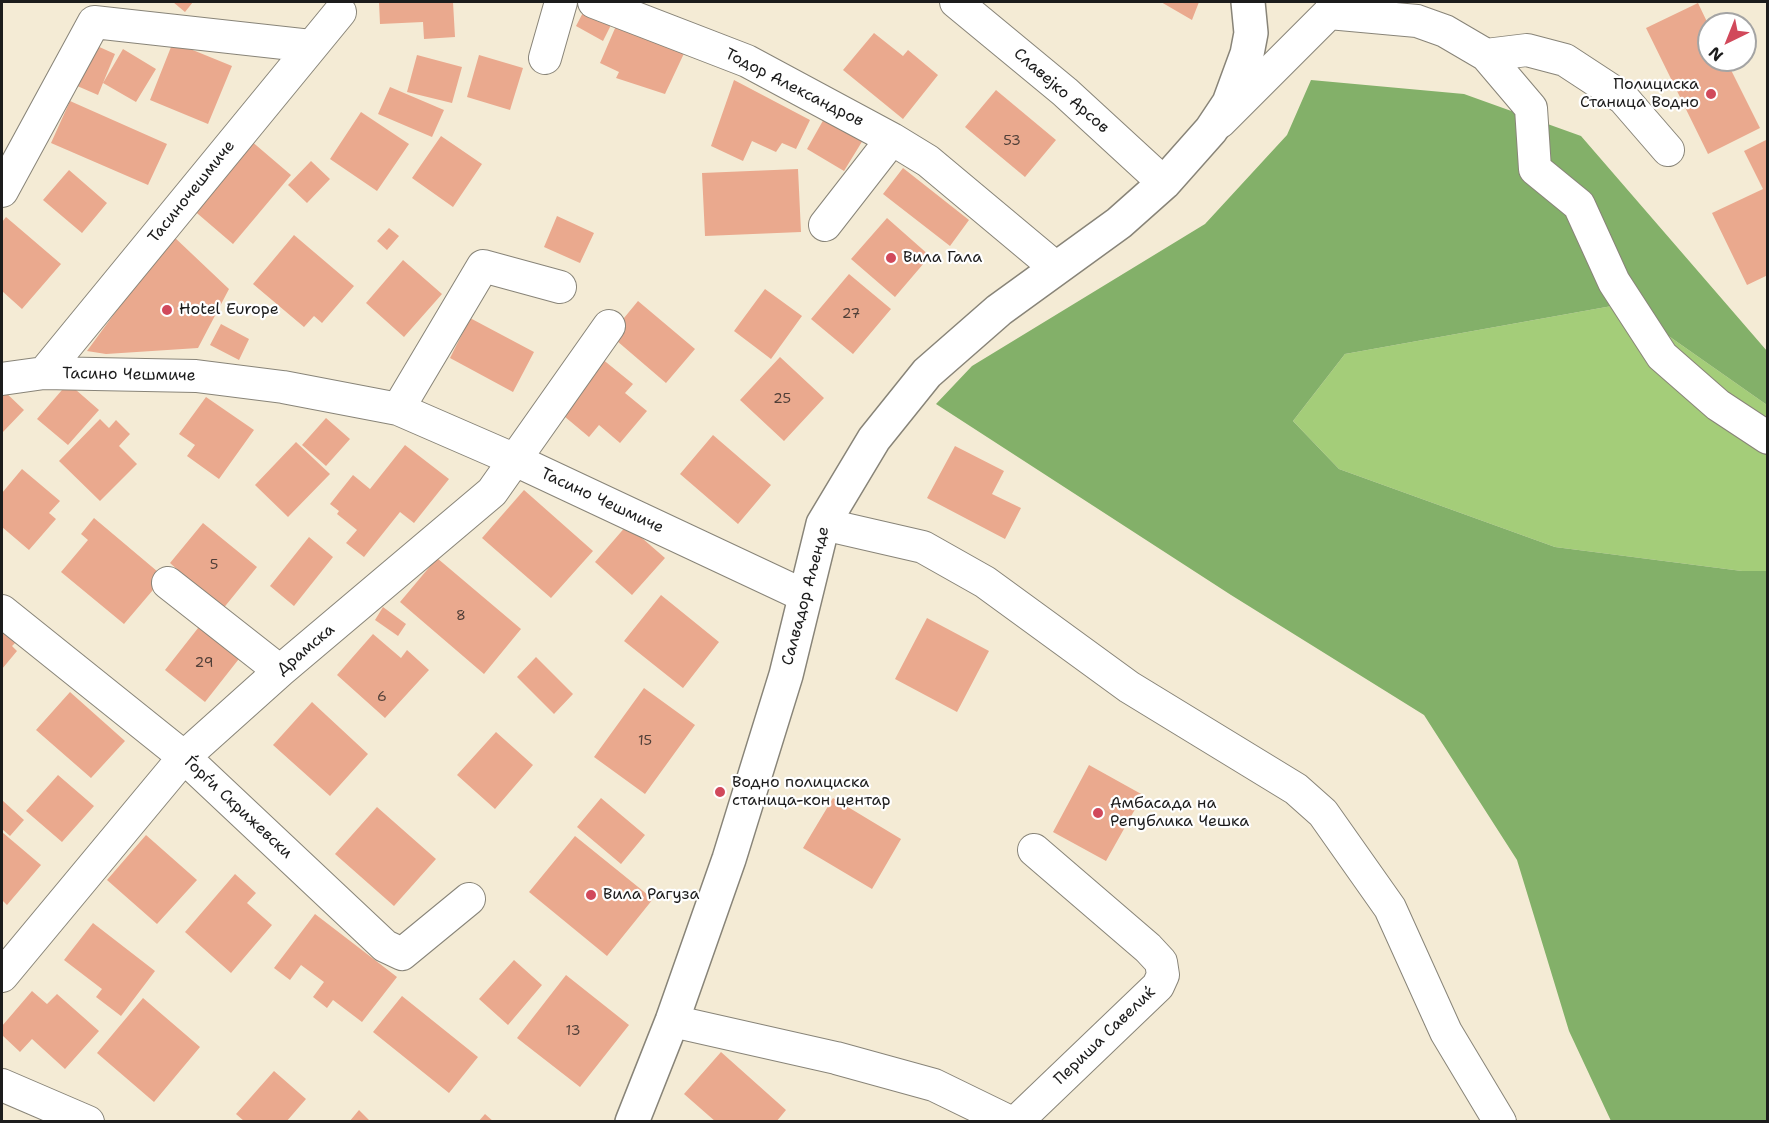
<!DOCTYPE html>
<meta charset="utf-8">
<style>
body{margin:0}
#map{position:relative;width:1769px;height:1123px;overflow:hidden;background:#f4ebd5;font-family:"Shantell Sans",sans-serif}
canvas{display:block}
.frame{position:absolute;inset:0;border:3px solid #1c1c1c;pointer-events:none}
.north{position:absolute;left:1697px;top:12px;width:60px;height:60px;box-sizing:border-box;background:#fff;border:2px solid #a4a4a4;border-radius:50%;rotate:223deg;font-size:16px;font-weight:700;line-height:24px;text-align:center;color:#1c1c1c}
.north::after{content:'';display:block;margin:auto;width:21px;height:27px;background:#d1495b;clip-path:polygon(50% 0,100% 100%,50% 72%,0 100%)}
</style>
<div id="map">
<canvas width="1769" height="1123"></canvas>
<div class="frame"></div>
<div class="north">N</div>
</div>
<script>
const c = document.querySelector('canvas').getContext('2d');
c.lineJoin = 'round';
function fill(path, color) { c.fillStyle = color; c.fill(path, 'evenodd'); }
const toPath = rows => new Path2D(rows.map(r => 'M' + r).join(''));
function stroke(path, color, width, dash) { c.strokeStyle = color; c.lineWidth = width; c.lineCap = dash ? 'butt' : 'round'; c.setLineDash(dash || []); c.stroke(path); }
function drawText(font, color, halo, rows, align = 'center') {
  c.font = font + ' "Shantell Sans",sans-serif'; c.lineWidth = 4.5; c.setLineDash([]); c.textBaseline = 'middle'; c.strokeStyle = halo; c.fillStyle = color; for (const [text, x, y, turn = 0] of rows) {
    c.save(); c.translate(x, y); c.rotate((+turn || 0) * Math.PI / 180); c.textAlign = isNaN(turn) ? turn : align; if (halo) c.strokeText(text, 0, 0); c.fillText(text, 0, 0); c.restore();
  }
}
fill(toPath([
 [1623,304,1767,405,1767,571,1742,571,1555,547,1339,469,1293,421,1345,354]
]), '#a4cd79');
fill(toPath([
 [1311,80,1464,94,1581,136,1767,351,1767,405,1623,304,1345,354,1293,421,1339,469,1555,547,1742,571,1767,571,1767,1121,1611,1121,1569,1031,1517,860,1424,715,1231,595,936,404,972,366,1205,224,1287,135]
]), '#83b069');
fill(toPath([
 [173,2,193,2,185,12],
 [379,2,453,2,455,37,424,39,423,22,380,24],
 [1161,2,1199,2,1192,20],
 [588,3,615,17,603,41,576,26],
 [1698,3,1709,26,1709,60,1726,60,1760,128,1708,154,1646,28],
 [619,19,687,47,665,94,616,78,619,72,600,63],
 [874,33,903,56,908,50,938,75,903,119,843,70],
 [86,41,115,54,98,95,68,82],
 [173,42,232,66,208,124,150,100],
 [123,49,156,69,136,102,103,83],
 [417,55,462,67,452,103,407,92],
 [479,55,523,68,510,110,467,97],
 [734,80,810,120,796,149,782,143,776,152,752,141,743,161,711,146],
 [390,87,444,110,432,137,378,114],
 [996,90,1056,140,1025,177,965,127],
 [70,101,167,144,148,185,51,143],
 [361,112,409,144,377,191,330,159],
 [825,117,863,140,844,171,807,149],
 [441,136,482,164,453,207,412,178],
 [1768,139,1768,275,1747,285,1712,213,1763,189,1744,151],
 [250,140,291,175,233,244,191,208],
 [311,161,330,179,307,203,288,185],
 [903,168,969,220,950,246,883,194],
 [798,169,801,232,705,236,702,173],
 [69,170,107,203,82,233,43,200],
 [557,216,594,233,580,263,544,247],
 [6,217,61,264,22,309,2,291,2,222],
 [887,218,930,256,895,297,851,259],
 [389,228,399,236,387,250,377,241],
 [172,235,229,289,198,348,106,354,87,351],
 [294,235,354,286,322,323,314,316,304,327,253,284],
 [403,260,442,294,404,337,366,303],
 [849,274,891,309,853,354,811,319],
 [765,289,802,316,771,359,734,331],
 [638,301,695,349,666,383,610,335],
 [470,318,534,352,513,392,450,358],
 [221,324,249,339,239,360,210,345],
 [596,354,633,384,625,393,647,411,620,443,599,425,589,437,552,406],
 [780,357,824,398,784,441,740,400],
 [68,383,99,410,68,445,37,419],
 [2,389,24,410,2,433],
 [206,397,254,430,219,479,187,456,195,445,179,434],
 [326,418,350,439,326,466,302,445],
 [100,419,109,428,116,420,130,434,119,446,137,464,100,501,59,461],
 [713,435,771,485,738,524,680,474],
 [296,442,330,474,288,517,255,485],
 [405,445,449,479,414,523,400,512,364,557,346,543,357,530,337,514,339,511,330,504,353,475,370,489],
 [955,446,1004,471,992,494,1021,508,1005,539,927,498],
 [22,469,60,501,49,513,56,519,29,550,2,527,2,493],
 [524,490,593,551,551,598,482,538],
 [94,518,164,577,124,624,61,572,88,540,81,534],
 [203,523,257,567,222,610,170,563],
 [627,525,665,558,632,595,595,562],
 [309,537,333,557,294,606,270,586],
 [437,558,521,629,484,674,400,602],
 [661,595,719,642,683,688,624,641],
 [383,607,406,624,398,636,375,620],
 [927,618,989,651,957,712,895,679],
 [2,620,21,637,12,646,17,651,2,669],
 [202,623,242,655,205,702,165,670],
 [373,634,401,658,407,650,429,670,385,718,337,675],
 [536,657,573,694,554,714,517,677],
 [644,688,695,725,645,794,594,757],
 [70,692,125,741,91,778,36,730],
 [312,702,368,754,330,796,273,745],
 [496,732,533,765,495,809,457,775],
 [1089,765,1143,795,1106,861,1053,832],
 [58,775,94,806,62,842,26,811],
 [601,798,645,835,621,864,577,827],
 [833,798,901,839,872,889,803,848],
 [2,800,24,820,10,836,2,829],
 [377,807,436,859,394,906,335,854],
 [2,832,41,865,7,905,2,900],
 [146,835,197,880,157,924,107,880],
 [575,836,653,899,607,956,529,892],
 [235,874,256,893,247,903,272,925,231,973,185,932],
 [315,914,397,977,362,1022,333,1000,327,1008,313,997,324,982,301,965,290,980,274,968],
 [93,923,155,971,121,1016,96,997,102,989,64,960],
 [514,960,542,985,508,1025,479,999],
 [566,975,629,1025,580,1087,517,1038],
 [32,991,47,1004,57,994,99,1031,65,1069,32,1039,20,1052,2,1035,2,1026],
 [402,996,478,1057,449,1093,373,1032],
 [143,998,200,1047,154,1102,97,1053],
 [721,1052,786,1110,776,1122,716,1122,684,1094],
 [274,1071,306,1099,286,1122,245,1122,236,1114],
 [359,1110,371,1122,349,1122],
 [485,1114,494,1122,478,1122]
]), '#eaa98e');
const street = toPath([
 [594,2,747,61,892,139,928,161,1056,268],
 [956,2,1065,92,1164,183],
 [1329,13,1417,21,1445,31,1486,55,1527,50,1565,60,1623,98,1668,150],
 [1486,55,1531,108,1535,169,1579,205,1614,282,1662,356,1718,405,1768,438],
 [545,58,561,2],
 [1220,122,1329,13,1335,2],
 [2,191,94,22,311,46],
 [825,225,892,139],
 [44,373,340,12],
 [2,379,44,373,196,376,283,387,398,409,513,459,805,596],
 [398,409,483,266,560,287],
 [823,524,923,547,985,582,1129,687,1296,789,1323,813,1390,908,1446,1032,1500,1122],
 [168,583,280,671],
 [2,611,184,757,385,946,402,954,469,899],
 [2,976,184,757,280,671,492,492,609,326],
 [672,1021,836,1058,934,1085,1010,1122],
 [2,1085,88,1122],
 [1016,1122,1158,986,1163,975,1161,962,1148,948,1034,850]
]);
const secondary = toPath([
 [632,1122,672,1021,729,859,786,675,823,524,874,439,927,373,999,310,1119,223,1164,183,1211,130,1229,103,1247,54,1251,33,1248,2]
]);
stroke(street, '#888478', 34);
stroke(secondary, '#888478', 36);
stroke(street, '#fff', 32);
stroke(secondary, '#fff', 33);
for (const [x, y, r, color] of [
 [1711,94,6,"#d1495b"],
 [891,258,6,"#d1495b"],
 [167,310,6,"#d1495b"],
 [720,792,6,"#d1495b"],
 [1098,813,6,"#d1495b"],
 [591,895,6,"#d1495b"]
]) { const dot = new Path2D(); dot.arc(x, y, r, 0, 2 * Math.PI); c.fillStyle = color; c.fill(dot); stroke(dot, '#fff', 2); }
drawText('14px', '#503f38', null, [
 ["53",1012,141],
 ["27",851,314],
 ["25",782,399],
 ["5",214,565],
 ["8",461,616],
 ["29",204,663],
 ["6",382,697],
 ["15",645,741],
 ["13",573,1031]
]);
drawText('16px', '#1c1c1c', '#fff', [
 ["Полициска",1699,85,"right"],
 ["Станица Водно",1699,103,"right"],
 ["Вила Гала",903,258],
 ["Hotel Europe",179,310],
 ["Водно полициска",732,783],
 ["станица-кон центар",732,801],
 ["Амбасада на",1110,804],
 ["Република Чешка",1110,822],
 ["Вила Рагуза",603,895]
], 'left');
drawText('16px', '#1c1c1c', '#fff', [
 ["Тодор Александров",794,88,27],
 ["Славејко Арсов",1061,91,41],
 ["Тасиночешмиче",192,192,-51],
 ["Тасино Чешмиче",129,375,1],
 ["Тасино Чешмиче",602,501,25],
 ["Салвадор Аљенде",806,596,-75],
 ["Драмска",306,650,-40],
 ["Ѓорѓи Скрижевски",238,808,43],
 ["Периша Савелиќ",1105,1036,-44]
]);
</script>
